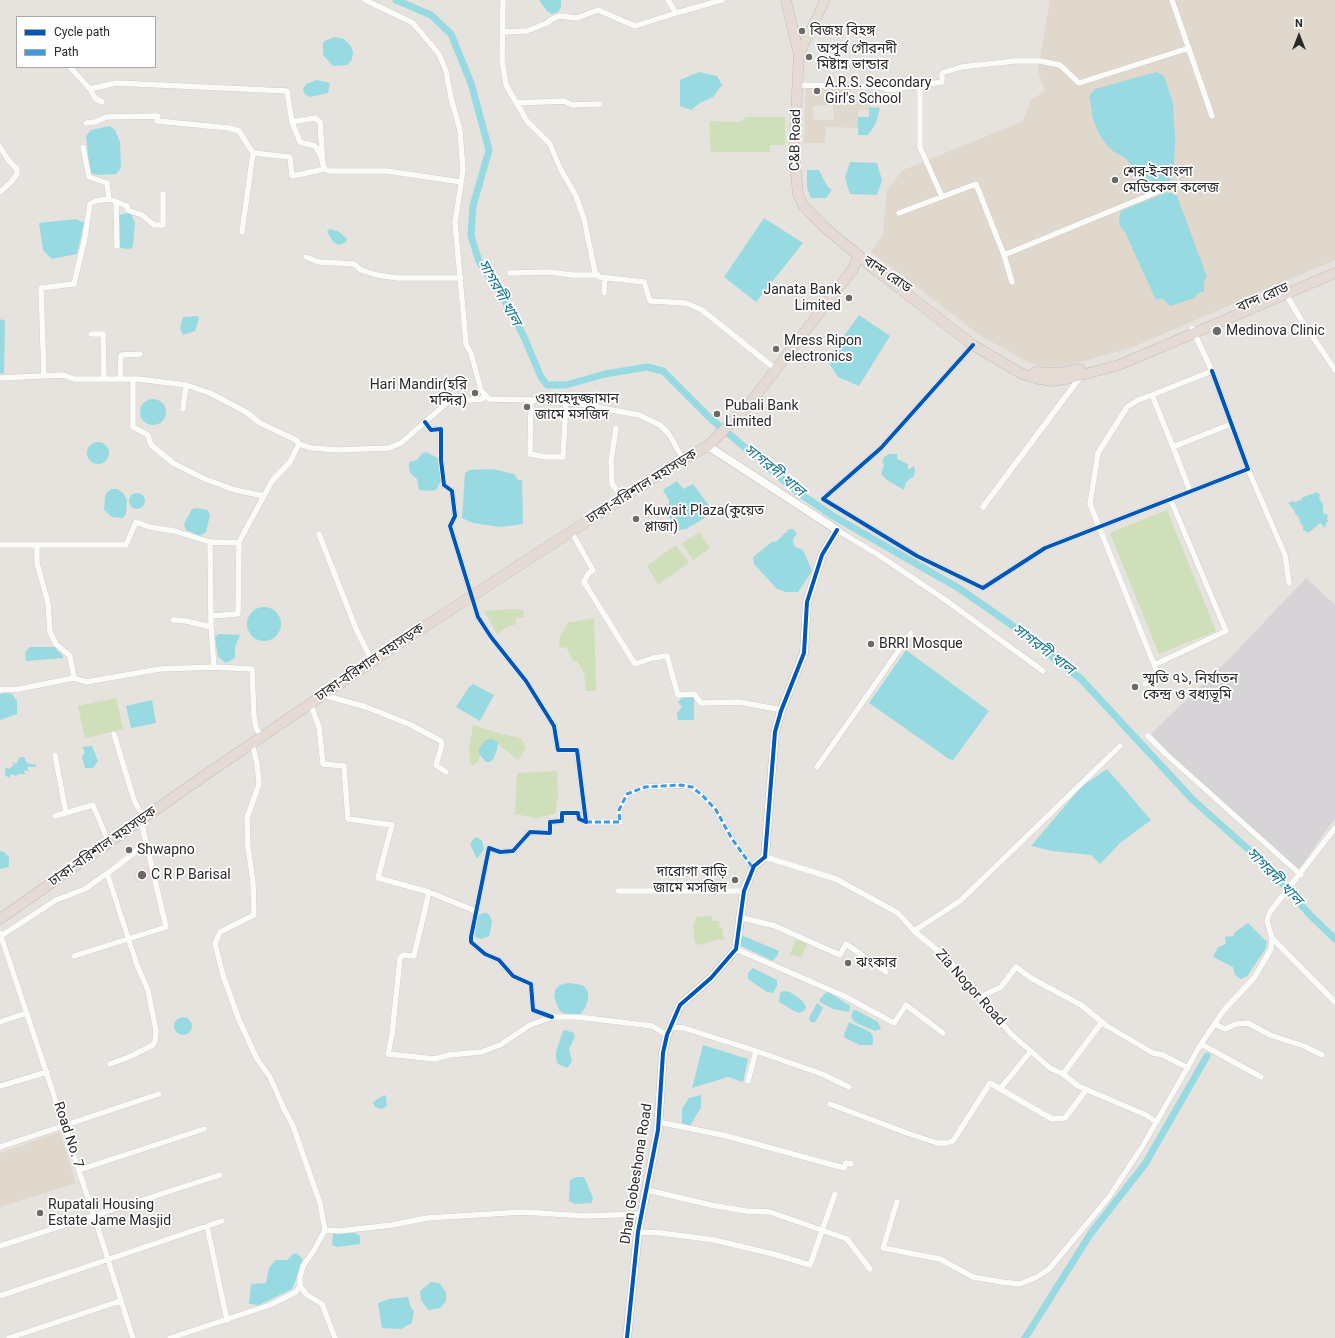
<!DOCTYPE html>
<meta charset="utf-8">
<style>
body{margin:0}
#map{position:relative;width:1335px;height:1338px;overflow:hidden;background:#e6e2de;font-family:Roboto,sans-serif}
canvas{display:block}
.legend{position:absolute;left:16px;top:16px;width:140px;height:52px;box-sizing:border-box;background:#fff;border:1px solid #a9a9a9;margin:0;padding:5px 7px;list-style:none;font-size:12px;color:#292929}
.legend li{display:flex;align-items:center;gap:8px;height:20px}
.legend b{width:20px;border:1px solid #a9a9a9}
.north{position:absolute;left:1279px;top:16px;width:40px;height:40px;-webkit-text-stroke:3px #fff;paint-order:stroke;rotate:0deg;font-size:11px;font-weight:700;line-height:16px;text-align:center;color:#292929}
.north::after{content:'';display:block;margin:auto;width:14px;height:18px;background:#292929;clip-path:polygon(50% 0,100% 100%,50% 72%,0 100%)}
</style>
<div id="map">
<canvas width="1335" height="1338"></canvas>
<ul class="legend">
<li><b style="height:5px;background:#0057b8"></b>Cycle path</li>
<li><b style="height:5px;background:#3d9ce1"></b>Path</li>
</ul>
<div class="north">N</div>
</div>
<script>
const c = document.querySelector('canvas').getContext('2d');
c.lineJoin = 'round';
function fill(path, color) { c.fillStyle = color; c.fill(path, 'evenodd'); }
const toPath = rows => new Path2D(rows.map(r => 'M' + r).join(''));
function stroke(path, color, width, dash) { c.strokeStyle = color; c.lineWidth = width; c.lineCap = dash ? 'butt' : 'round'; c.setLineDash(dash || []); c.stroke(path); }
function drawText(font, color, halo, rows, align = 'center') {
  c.font = font + ' Roboto,"Noto Sans Bengali",sans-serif'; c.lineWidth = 3.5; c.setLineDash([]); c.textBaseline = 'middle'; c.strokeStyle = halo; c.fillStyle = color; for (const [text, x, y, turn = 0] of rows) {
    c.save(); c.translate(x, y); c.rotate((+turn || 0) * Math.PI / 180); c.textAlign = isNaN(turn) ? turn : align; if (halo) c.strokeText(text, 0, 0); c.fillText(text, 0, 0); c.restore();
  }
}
fill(toPath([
 [1306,578,1335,605,1335,818,1298,871,1184,768,1151,734,1231,657]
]), '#d6d4d6');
fill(toPath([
 [1050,0,1335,0,1335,260,1133,347,1070,365,1056,367,1040,366,1028,362,981,336,871,252,883,235,887,190,903,170,1022,122,1032,99,1045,91,1038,71],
 [806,87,828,88,828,96,829,96,830,88,851,88,850,102,870,103,870,110,858,110,858,128,826,127,825,143,804,143,805,95,825,96,806,94],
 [833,105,834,120,813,120,813,106],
 [60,1132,76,1183,0,1207,0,1153]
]), '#e0d8cd');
fill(toPath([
 [149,867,152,879,136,883,132,871]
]), '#e8d9da');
fill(toPath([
 [747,117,785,117,785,145,770,145,770,152,711,152,709,121,739,122],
 [1167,510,1216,631,1159,654,1110,533],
 [699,532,710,548,693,560,682,544],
 [676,545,689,563,658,584,647,566],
 [513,609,523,610,524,617,516,618,516,624,507,627,497,634,484,611],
 [594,618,596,691,586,691,584,673,577,661,573,661,566,647,560,648,559,641,561,633,565,630,567,623],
 [116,698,123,729,85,738,78,706],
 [473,725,501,734,521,738,526,749,518,760,493,740,482,746,479,760,473,766,470,761,469,749],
 [557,771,558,797,555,814,536,818,515,814,517,773],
 [705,916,712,916,712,921,720,921,719,927,723,928,722,936,725,937,724,940,721,939,699,945,695,942,693,925,697,917],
 [796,939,807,944,801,958,790,954]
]), '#cedfba');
fill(toPath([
 [539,0,561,0,561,7,558,12,552,14,547,11],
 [334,37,344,39,351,46,353,52,352,60,347,65,333,66,323,55,323,42],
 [699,72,717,76,722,85,713,97,700,103,691,110,680,106,680,80],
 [1156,72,1164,76,1173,103,1175,137,1174,172,1171,180,1167,184,1154,191,1142,192,1137,175,1131,165,1124,157,1114,152,1105,143,1099,134,1093,119,1089,96,1095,89],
 [317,80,330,83,328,93,310,97,305,94,303,89,306,84],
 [869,107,880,108,876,123,868,135,858,135,858,117,869,117],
 [110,126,115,130,120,142,121,168,116,174,98,175,90,173,86,136,91,130],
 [850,162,877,163,882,180,877,195,850,194,845,178],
 [807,170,819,170,827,186,832,190,826,198,811,198,807,187],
 [1165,193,1172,193,1177,196,1207,277,1204,282,1204,291,1197,294,1195,298,1170,306,1162,298,1156,300,1125,232,1120,226,1119,218,1121,211],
 [128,213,131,214,135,223,133,246,132,248,128,249,120,248,119,215],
 [764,218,803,243,756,302,724,277],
 [76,219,84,223,77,254,52,259,43,250,39,223],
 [330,229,338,231,347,239,346,242,339,245,333,242,327,231],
 [859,315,890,336,859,386,838,377,827,360],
 [198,316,199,319,195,331,183,335,180,328,183,317],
 [0,319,5,321,4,373,2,374,0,373],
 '140 412a13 13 0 1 1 26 0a13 13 0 1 1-26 0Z',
 '87 453a11 11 0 1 1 22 0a11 11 0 1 1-22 0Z',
 [426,452,438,458,442,479,436,490,430,491,419,490,417,479,410,473,409,467,409,462,417,460,422,453],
 [890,454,897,454,897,459,908,464,908,470,914,466,915,470,914,476,906,482,904,490,887,480,881,474,884,465,882,461,885,456],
 [493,469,514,474,518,480,522,480,523,524,501,527,473,523,462,518,465,473,469,470],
 [677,481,683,489,693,484,710,507,710,514,703,519,686,529,678,530,664,510,669,504,669,500,663,490],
 [112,489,117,489,123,493,127,500,126,514,123,518,112,517,104,510,105,496,107,492],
 [1317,492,1320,495,1319,499,1323,504,1323,513,1328,515,1327,519,1329,521,1326,523,1325,528,1320,523,1308,533,1306,531,1303,531,1303,525,1301,525,1298,516,1296,515,1294,510,1288,503,1293,501,1296,503,1297,501,1302,500,1301,498],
 '129 501a8 8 0 1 1 16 0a8 8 0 1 1-16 0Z',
 [197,508,208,510,210,515,206,532,200,536,186,530,184,524,192,509],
 [789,529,793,529,797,534,793,539,794,546,803,550,812,571,798,592,786,592,777,589,754,564,753,557,772,542,777,541],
 '247 624a17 17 0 1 1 34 0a17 17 0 1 1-34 0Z',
 [218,634,240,635,235,647,235,658,226,663,218,657,215,638],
 [30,647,54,647,63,656,63,658,26,661,25,652],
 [906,650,989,711,953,760,949,759,869,703],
 [473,684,494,695,480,721,456,707,469,687],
 [5,693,12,694,17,701,17,714,0,720,0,694],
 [694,697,694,720,678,720,677,713,682,707,678,702,682,698],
 [152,700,156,723,131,728,126,706],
 [492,739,498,742,497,749,494,758,490,762,486,762,479,754,479,749,485,740],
 [92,746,98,761,93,768,85,768,82,757,85,752,82,747],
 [22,757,24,757,27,763,36,765,36,767,27,767,29,772,25,770,24,772,26,774,20,774,15,776,11,774,9,778,5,775,6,767,9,769,14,765,12,761,16,764,19,758],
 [1107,769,1151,820,1120,843,1100,864,1091,855,1052,851,1031,846,1081,787],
 [475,837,482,840,484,849,477,859,470,844],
 [0,851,4,852,9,857,9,867,0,869],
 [483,913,487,913,490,916,492,922,489,936,481,939,476,938,475,934,478,916],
 [1248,923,1267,942,1265,950,1247,976,1241,979,1235,975,1233,967,1213,957,1218,947,1226,944,1225,937,1233,936,1235,932],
 [741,935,779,951,777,956,773,961,739,945],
 [753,968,777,980,777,986,773,993,767,992,748,979,748,973],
 [568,983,577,984,584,986,588,992,588,1000,585,1008,580,1014,574,1016,563,1013,559,1010,554,996,555,990,560,985],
 [783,991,790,992,803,1001,806,1007,805,1010,799,1013,794,1011,779,1002,780,993],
 [827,991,850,1006,849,1012,833,1009,820,1002,820,999],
 [817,1003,823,1008,816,1021,813,1023,810,1021,809,1018],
 [853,1010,856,1010,878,1022,881,1029,875,1031,854,1022,851,1016],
 '174 1026a9 9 0 1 1 18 0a9 9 0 1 1-18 0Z',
 [849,1022,870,1032,873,1036,873,1043,872,1045,860,1045,845,1038,844,1035],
 [565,1030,574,1033,575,1037,569,1049,572,1062,567,1068,558,1064,556,1059,556,1052,563,1031],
 [703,1045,748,1059,743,1082,728,1077,692,1088],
 [384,1095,386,1096,387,1106,382,1109,375,1107,373,1102],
 [701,1095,701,1107,690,1126,682,1123,682,1109,689,1098],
 [577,1177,583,1177,585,1179,593,1198,592,1203,575,1204,569,1201,570,1180],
 [355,1233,360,1236,360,1244,337,1247,332,1245,333,1234],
 [296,1253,302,1258,303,1262,292,1289,259,1305,249,1304,251,1284,266,1283,269,1268,273,1263,276,1260,287,1260,293,1254],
 [431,1282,439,1283,443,1288,446,1292,446,1301,440,1308,428,1310,421,1300,420,1291],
 [408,1297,411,1308,414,1310,412,1323,401,1329,382,1328,378,1303,389,1299]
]), '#98dae2');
stroke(toPath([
 [396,0,431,15,451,34,471,83,489,150,473,206,471,236,479,261,505,301,524,337,541,377,547,385,566,385,605,374,647,367,663,371,710,418,799,493,833,516,960,589,1009,623,1081,679,1192,799,1268,867,1310,915,1335,939],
 [1025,1338,1091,1233,1145,1164,1207,1056]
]), '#98dae2', 7);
const street = toPath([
 [365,0,413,23,439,54,446,71,451,98,460,130,461,144,463,170,455,223,465,332,466,344,471,353,481,390,489,399,533,400,579,404,639,415,660,425,669,434,683,459],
 [503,0,502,60,506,85,527,121,550,144,560,168,576,196,584,219,595,272,599,277,644,282,650,301,686,303,702,310,773,367],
 [668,0,676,13,722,0],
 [1172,0,1212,116],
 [503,32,527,31,547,23,552,19,559,16,577,18,598,10,635,26,676,13],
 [70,67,90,89,95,98,102,102],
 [798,85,881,87,889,90,942,82,942,73,961,67,1015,61,1040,61,1060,65,1079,83,1189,48],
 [920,85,920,147,942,197],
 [90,89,116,83,287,91,292,122],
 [517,103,564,101,572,105,599,104],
 [86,123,95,122,107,117,158,116,157,121,229,128,239,131,253,153],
 [0,147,9,161,17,169,17,174,11,182,0,192],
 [323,165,320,122,315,118,292,122,300,142,315,146,321,156,323,165,325,169],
 [109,199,127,206,128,210,142,215,154,225,163,225,163,194],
 [116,203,117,246],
 [899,213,976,184,1004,255,1012,282],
 [242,232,253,153,290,157,292,176,325,169,328,171,387,171,461,182],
 [1004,255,1179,183],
 [306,257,319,262,354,264,361,270,377,275,397,278,461,278],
 [510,273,551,272,572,275,598,275],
 [604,293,605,277],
 [1286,294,1300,318,1335,370],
 [1192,328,1212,371,1152,395,1173,447,1231,424],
 [91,334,103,334,104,378],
 [973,345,881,448,823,499,917,556,983,588,1045,548,1248,469,1212,371],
 [44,376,41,288,74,284,85,237,90,204,95,201,109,199,107,183,89,177,83,147],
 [0,378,63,375,74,379,138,379,186,385,210,393,246,412,260,423,296,440,299,444,311,448,338,450,389,448,401,443,448,402,482,399,485,395],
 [120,378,121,355,140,354],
 [133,379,133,427,148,435,151,445,173,463,205,479,235,490,264,496],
 [531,400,530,454,546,457,563,457,566,403],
 [183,409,186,385],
 [425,422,431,430,441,429,441,460,444,485,452,491,455,516,450,526,478,617,491,637,526,681,554,726,558,750,577,750,586,822,579,819,578,813,562,813,562,821,550,822,550,833,530,832,513,851,500,852,489,848,471,937,471,942,485,954,499,960,513,976,531,984,533,1010,552,1017],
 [616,428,611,461,612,484,623,498],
 [1173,447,1190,491],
 [1248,469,1285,555,1289,583],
 [983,507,1081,376],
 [837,530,877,554,944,599,1043,671],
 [571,531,593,570,588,574,584,582,635,664,653,658,667,656,678,695,694,694,701,703,739,702,782,710],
 [319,534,356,629,372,661],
 [210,542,211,627],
 [0,545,126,545,136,522,149,527,175,531,210,542,239,543],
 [37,546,37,563,48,603,50,632,56,644,70,656,74,678,86,682,160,669,214,667,252,669,254,716,256,728,262,737],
 [211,616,238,614,239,542,272,481,290,462,299,444],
 [173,620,186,621,211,627,214,667],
 [1154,665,1226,631,1170,498],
 [1145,684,1159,677,1090,504,1098,453,1127,407,1138,400,1152,395],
 [0,690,19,689,74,678],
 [323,695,366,707,409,724,441,741,442,745,436,765,446,772],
 [310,703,319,727,323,764,344,766,348,819,392,825,378,878,429,892],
 [114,734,134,800,144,819],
 [1148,736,1166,754,1301,875],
 [252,744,257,763,259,784,247,818,248,847,253,882,254,915,220,932,215,944,223,975,239,1020,257,1059,270,1077,284,1109,293,1126,320,1203,325,1230,313,1252,303,1266,300,1277,300,1286,307,1295,322,1304,335,1338],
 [55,755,66,813],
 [817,767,911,633],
 [55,816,93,805,109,843],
 [586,822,620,822,619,810,627,794,645,787,681,785,692,787,703,796,716,810,732,839,753,868],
 [765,857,836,879,898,913,914,931,947,958,1011,1034,1050,1068,1063,1074,1078,1086,1144,1114,1157,1122],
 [107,873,137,965,148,990,156,1031,155,1041,153,1045,129,1057,110,1064],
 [618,891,744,891],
 [475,911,429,892,414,956,403,955,400,958,392,1035,388,1054,435,1059,449,1055,481,1052,500,1045,530,1025,552,1017,578,1017,652,1026,667,1035],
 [739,917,775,926,840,955,846,944,886,972],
 [914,931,960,901,1120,746],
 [0,933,94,1216,133,1338],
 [1,936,56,900,85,889,116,867,146,843],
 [1272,938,1335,1002],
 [736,949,844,996,894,1023,906,1005,943,1033],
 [74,956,166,927,141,821],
 [980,997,1001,987,1016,967,1031,978,1081,1005,1107,1026,1153,1053,1163,1055,1188,1068],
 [0,1022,27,1013],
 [1215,1024,1225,1029,1236,1024,1248,1023,1270,1035,1304,1046,1322,1055],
 [671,1027,684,1028,756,1051,822,1074,849,1087],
 [1201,1044,1261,1077],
 [1063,1074,1102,1022],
 [748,1081,756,1051],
 [0,1086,47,1072],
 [1000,1089,1031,1051],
 [830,1104,907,1133,937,1143,947,1143,953,1141,990,1083,1052,1119,1065,1118,1086,1090],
 [658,1122,727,1136,844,1168,846,1163,851,1164],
 [0,1147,159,1094],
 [79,1170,204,1129],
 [647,1190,711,1205,746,1211,770,1212,847,1239,870,1269],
 [897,1202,883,1248,940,1259,973,1277,1002,1282,1020,1284,1037,1277,1049,1269,1109,1197,1142,1147,1201,1044,1224,1010,1254,978,1271,949,1272,938,1267,921,1270,912,1335,828],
 [207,1226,227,1320],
 [325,1230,339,1231,392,1225,427,1218,523,1212,585,1216,640,1214],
 [638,1232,661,1233,714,1240,773,1254,810,1265,835,1194],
 [0,1246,220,1175],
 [0,1296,222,1221],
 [9,1338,120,1301],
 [170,1338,270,1305,296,1292,300,1286]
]);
const secondary = toPath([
 [627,1338,638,1232,658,1130,663,1053,667,1035,680,1005,711,978,736,949,744,891,754,866,765,857,775,732,781,711,804,653,807,602,822,555,837,530,708,446]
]);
const primary = toPath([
 [799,55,825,0]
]);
const highway = toPath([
 [786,0,799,55,794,152,798,194,803,205,823,226,877,271,973,345,1022,374,1039,379,1052,381,1066,379,1119,365,1335,273],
 [1035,372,1059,373,1080,369],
 [0,919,201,778,401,642,683,459,708,446,747,407,853,269,859,255]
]);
stroke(street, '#c0bfbf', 6);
stroke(secondary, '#c0bfbf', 9);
stroke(primary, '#bfbebc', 10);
stroke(highway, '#bfbebc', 11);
stroke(street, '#fbfbfa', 5.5);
stroke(secondary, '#fbfbfa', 8);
stroke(primary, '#e4ded4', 9);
stroke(highway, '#e6dad4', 10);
stroke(toPath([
 [586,822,620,822,619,810,627,794,645,787,681,785,692,787,703,796,716,810,732,839,753,868]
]), '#3d9ce1', 3, [6, 3]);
stroke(toPath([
 [973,345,881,448,823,499,917,556,983,588,1045,548,1248,469,1212,371],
 [425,422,431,430,441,429,441,460,444,485,452,491,455,516,450,526,478,617,491,637,526,681,554,726,558,750,577,750,586,822,579,819,578,813,562,813,562,821,550,822,550,833,530,832,513,851,500,852,489,848,471,937,471,942,485,954,499,960,513,976,531,984,533,1010,552,1017],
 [627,1338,638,1232,658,1130,663,1053,667,1035,680,1005,711,978,736,949,744,891,754,866,765,857,775,732,781,711,804,653,807,602,822,555,837,530]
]), '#0057b8', 4);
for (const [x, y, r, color] of [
 [802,31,4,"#6b6a68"],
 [809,57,4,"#6b6a68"],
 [817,91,4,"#6b6a68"],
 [1115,180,4,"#6b6a68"],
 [849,298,4,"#6b6a68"],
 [1217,331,5,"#6b6a68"],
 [776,349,4,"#6b6a68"],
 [475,393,4,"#6b6a68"],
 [527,407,4,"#6b6a68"],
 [717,414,4,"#6b6a68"],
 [636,519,4,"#6b6a68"],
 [871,644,4,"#6b6a68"],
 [1135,687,4,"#6b6a68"],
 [129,850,4,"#6b6a68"],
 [142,875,5,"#6b6a68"],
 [735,880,4,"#6b6a68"],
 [848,963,4,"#6b6a68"],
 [40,1213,4,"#6b6a68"]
]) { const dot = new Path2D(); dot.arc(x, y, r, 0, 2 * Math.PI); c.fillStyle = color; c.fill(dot); stroke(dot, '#fff', 1.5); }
drawText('14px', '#292929', '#fff', [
 ["বিজয় বিহঙ্গ",810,31],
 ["অপূর্ব গৌরনদী",817,49],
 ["মিষ্টান্ন ভান্ডার",817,65],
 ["A.R.S. Secondary",825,83],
 ["Girl's School",825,99],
 ["শের-ই-বাংলা",1123,172],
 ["মেডিকেল কলেজ",1123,188],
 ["Janata Bank",841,290,"right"],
 ["Limited",841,306,"right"],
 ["Medinova Clinic",1226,331],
 ["Mress Ripon",784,341],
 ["electronics",784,357],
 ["Hari Mandir(হরি",467,385,"right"],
 ["মন্দির)",467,401,"right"],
 ["ওয়াহেদুজ্জামান",535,399],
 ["জামে মসজিদ",535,415],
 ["Pubali Bank",725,406],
 ["Limited",725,422],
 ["Kuwait Plaza(কুয়েত",644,511],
 ["প্লাজা)",644,527],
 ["BRRI Mosque",879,644],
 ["স্মৃতি ৭১, নির্যাতন",1143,679],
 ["কেন্দ্র ও বধ্যভূমি",1143,695],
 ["Shwapno",137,850],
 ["দারোগা বাড়ি",727,872,"right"],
 ["জামে মসজিদ",727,888,"right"],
 ["C R P Barisal",151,875],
 ["ঝংকার",856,963],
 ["Rupatali Housing",48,1205],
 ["Estate Jame Masjid",48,1221]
], 'left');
drawText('14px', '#292929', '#fff', [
 ["C&B Road",796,140,-89],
 ["বান্দ রোড",887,275,34],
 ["বান্দ রোড",1263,298,-23],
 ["ঢাকা-বরিশাল মহাসড়ক",642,487,-32],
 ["ঢাকা-বরিশাল মহাসড়ক",370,663,-34],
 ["ঢাকা-বরিশাল মহাসড়ক",103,847,-35],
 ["Zia Nogor Road",970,988,48],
 ["Road No. 7",68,1135,72],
 ["Dhan Gobeshona Road",637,1174,-81]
]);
drawText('italic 15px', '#18768d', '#fff', [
 ["সাগরদী খাল",499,293,61],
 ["সাগরদী খাল",774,471,39],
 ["সাগরদী খাল",1043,650,37],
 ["সাগরদী খাল",1274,877,46]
]);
</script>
